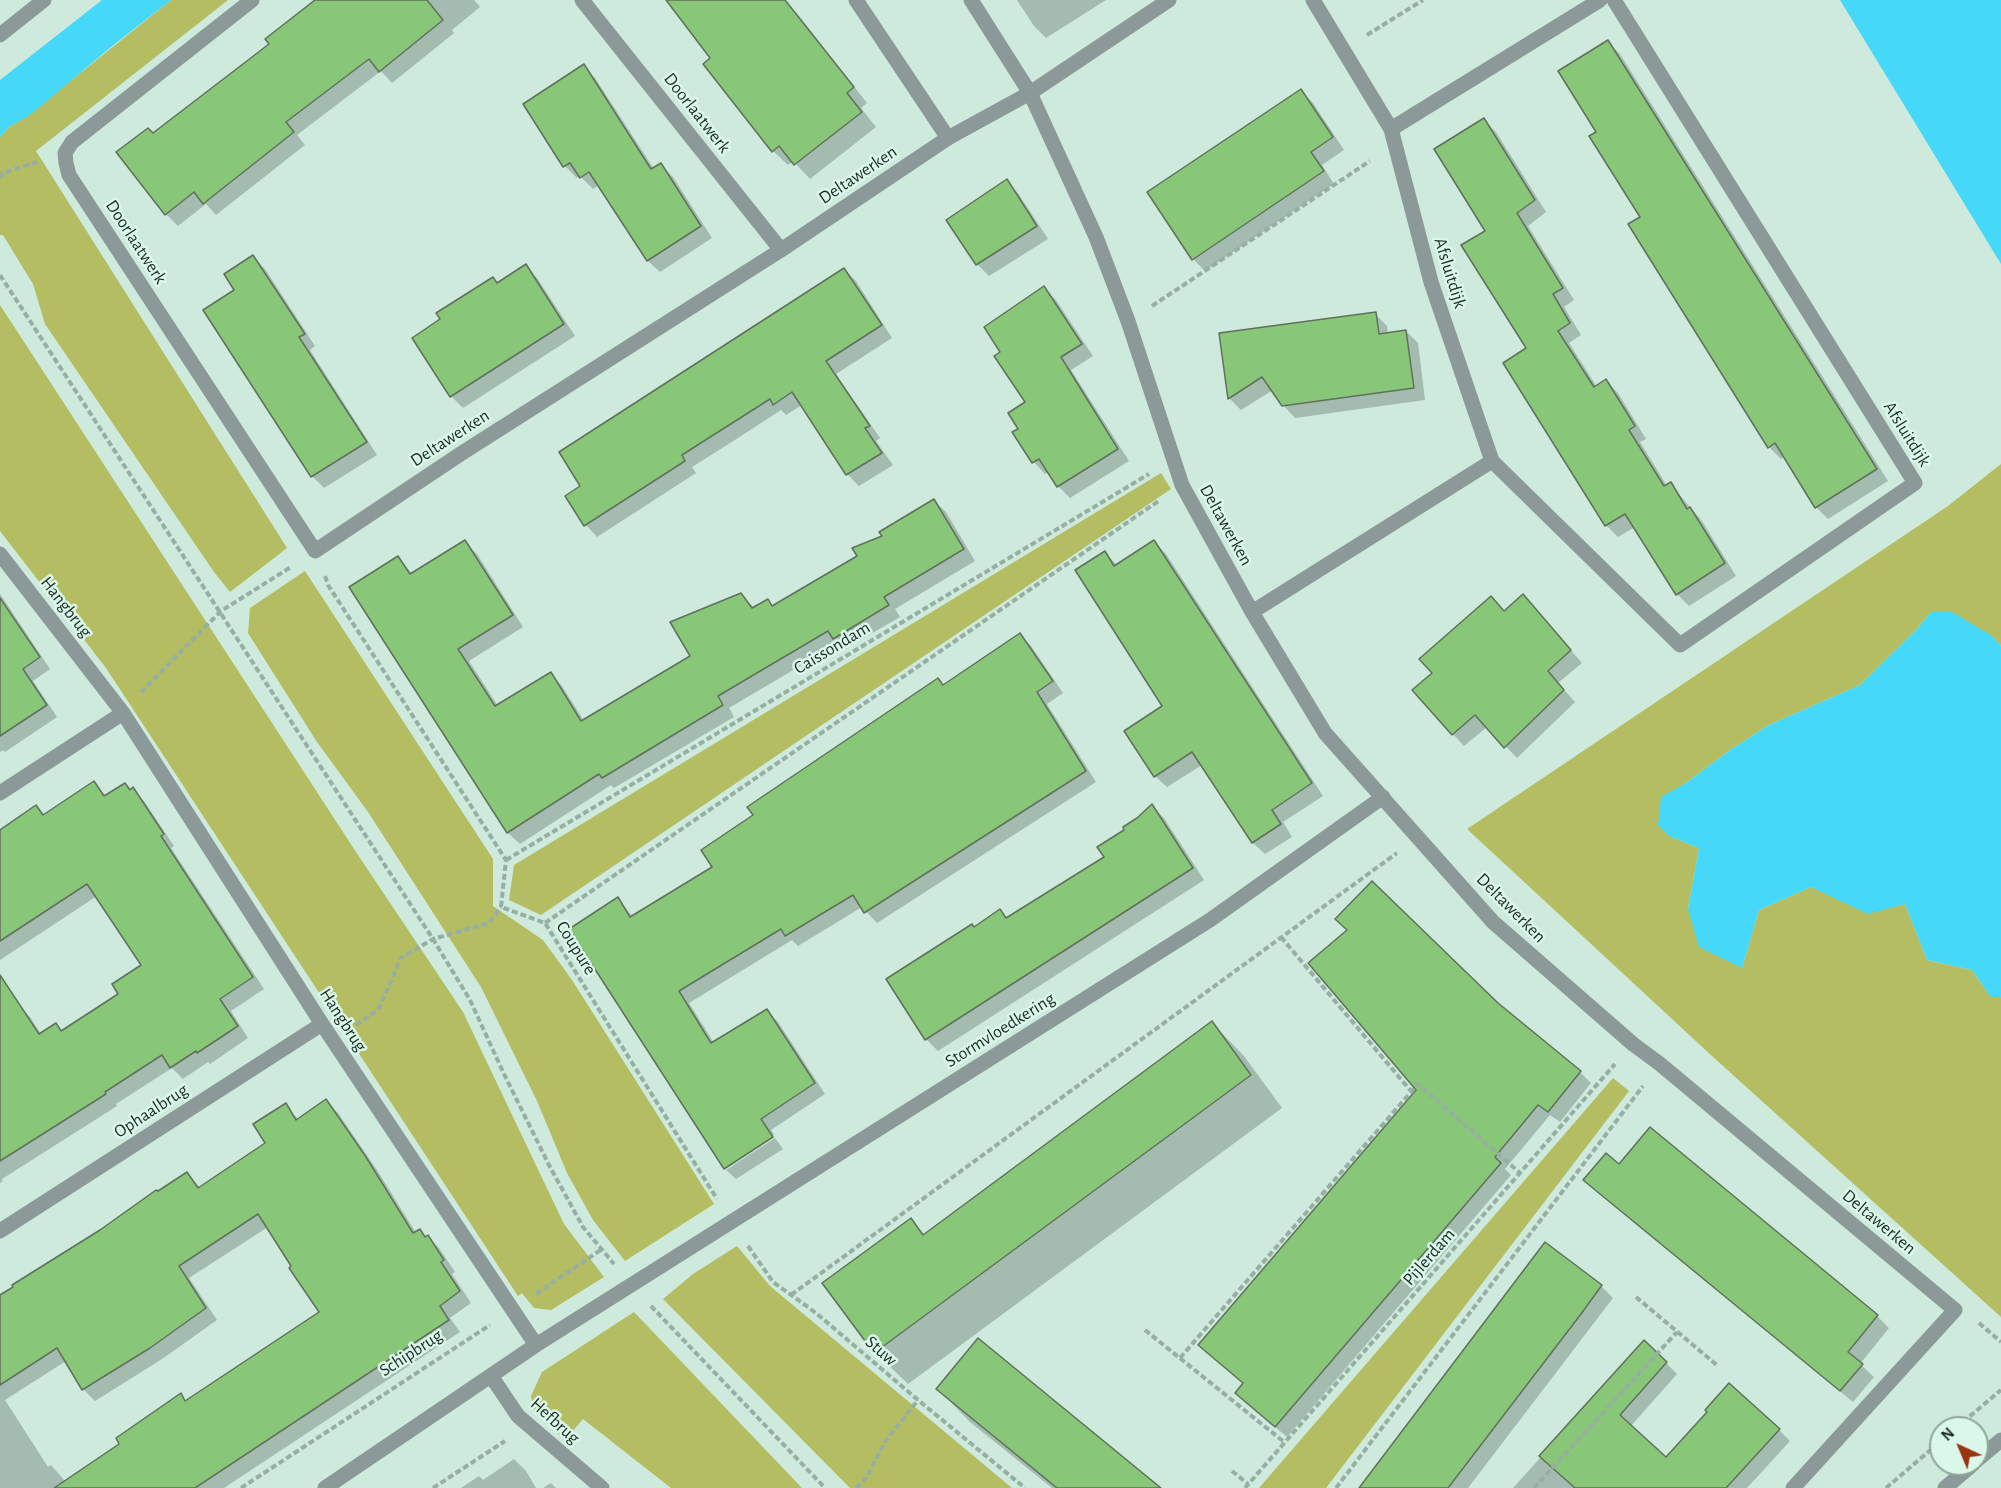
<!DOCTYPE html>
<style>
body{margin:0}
#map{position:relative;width:2001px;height:1488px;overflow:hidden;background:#cdeadc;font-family:"Alegreya Sans",sans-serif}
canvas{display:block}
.north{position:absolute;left:1929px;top:1416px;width:60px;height:60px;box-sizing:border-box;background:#daf8e9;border:2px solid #8fa69a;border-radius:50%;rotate:316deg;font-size:16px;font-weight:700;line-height:24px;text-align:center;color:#1f2a24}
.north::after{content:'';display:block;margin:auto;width:21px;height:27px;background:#9a340f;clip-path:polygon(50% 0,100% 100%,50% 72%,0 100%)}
</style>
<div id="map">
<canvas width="2001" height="1488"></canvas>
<div class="north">N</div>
</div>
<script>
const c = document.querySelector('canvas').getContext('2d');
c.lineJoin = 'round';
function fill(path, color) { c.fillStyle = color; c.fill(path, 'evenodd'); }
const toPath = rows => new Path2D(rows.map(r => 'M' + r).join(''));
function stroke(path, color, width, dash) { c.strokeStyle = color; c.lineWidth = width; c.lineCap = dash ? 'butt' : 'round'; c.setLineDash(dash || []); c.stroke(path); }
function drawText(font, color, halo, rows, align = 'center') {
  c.font = font + ' "Alegreya Sans",sans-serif'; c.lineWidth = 5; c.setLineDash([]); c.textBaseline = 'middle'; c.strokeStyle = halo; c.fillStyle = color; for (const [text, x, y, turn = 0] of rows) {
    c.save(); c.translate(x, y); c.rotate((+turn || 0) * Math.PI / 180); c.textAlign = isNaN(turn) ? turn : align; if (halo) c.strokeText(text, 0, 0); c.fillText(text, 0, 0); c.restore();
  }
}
fill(toPath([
 [171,0,228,0,36,151,287,548,230,592,214,572,45,324,33,284,3,235,0,235,0,137,10,126,22,120],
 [0,305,356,852,463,1012,564,1224,604,1277,551,1310,534,1308,522,1293,518,1296,106,668,0,531],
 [2001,464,2001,646,1992,636,1931,612,1917,629,1860,685,1769,725,1730,750,1686,783,1662,797,1669,836,1699,848,1688,909,1742,968,1759,910,1811,887,1868,913,1905,904,1927,960,1972,970,1991,997,2001,997,2001,1317,1712,1056,1467,829,1948,506],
 [1161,473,1171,489,541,915,509,900,514,865],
 [305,571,493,859,493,906,543,940,572,980,714,1204,625,1261,593,1220,567,1173,537,1101,481,987,368,812,317,742,248,633,250,608],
 [1613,1078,1629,1091,1326,1488,1259,1488],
 [737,1246,770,1286,1012,1488,850,1488,663,1299,693,1274],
 [634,1312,802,1488,671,1488,583,1419,565,1440,534,1411,531,1396,542,1372]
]), '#b4bd62');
fill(toPath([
 [102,0,171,0,111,47,35,111,22,120,10,126,0,137,0,80],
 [1840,0,2001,0,2001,264],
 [1931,612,1952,612,1992,636,2001,646,2001,997,1991,997,1972,970,1927,960,1905,904,1868,914,1811,887,1759,910,1742,968,1699,947,1688,909,1699,848,1669,836,1658,825,1661,797,1686,783,1730,750,1769,725,1860,685,1917,629]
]), '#46d8f8');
fill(toPath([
 [333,0,474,0,480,7,452,30,454,33,392,83,381,71,297,135,305,145,216,215,206,204,178,226,166,214,153,134],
 [668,0,785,2,799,16,867,103,861,108,876,127,810,179,793,161,788,165,773,151,712,58],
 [1017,0,1106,0,1046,38,1034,26],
 [1608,42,1620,54,1888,481,1828,519,1816,507,1785,456,1781,459,1769,447,1598,132],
 [583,66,595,78,654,169,661,165,673,177,712,238,660,272,648,261,599,185,593,189,580,176,577,178,565,166,525,104],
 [1301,91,1313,103,1344,150,1322,165,1334,184,1205,271,1193,259],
 [1484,120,1496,132,1546,212,1528,226,1574,300,1564,307,1581,335,1569,343,1597,387,1606,381,1618,393,1646,439,1640,442,1667,486,1670,484,1702,521,1736,576,1689,606,1677,594,1635,527,1618,537,1606,525,1528,349,1487,231],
 [1006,181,1018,193,1048,239,989,276,977,264],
 [253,257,265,269,315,346,310,350,377,455,324,488,312,476,205,310,236,291],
 [525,266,537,278,575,336,463,408,451,396,442,320,493,278,498,284],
 [844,269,856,281,892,338,836,374,880,438,876,441,893,465,859,486,847,474,802,405,786,415,781,410,738,438,692,467,696,473,597,537,586,525,567,496,582,486],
 [1044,288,1056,300,1093,356,1071,370,1129,461,1070,498,1058,486,1049,472,1045,474,1034,462,1014,433,1021,429,1027,403,1002,352],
 [1375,314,1387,326,1388,334,1406,331,1418,343,1425,400,1295,418,1283,405,1273,390,1241,410,1229,398,1221,334],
 [934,501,946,512,975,561,895,609,900,617,845,649,839,643,729,708,734,717,614,788,611,785,520,844,508,833,351,588,398,557,412,574,465,542,477,554,523,627,469,661,498,706,551,674,562,686,584,721,692,657,741,594,754,608,768,601,774,607,859,557],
 [1154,542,1166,554,1323,796,1283,822,1292,837,1265,854,1253,843,1202,765,1167,787,1155,776,1164,706,1105,553,1117,565],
 [0,594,50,669,33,681,57,717,5,752,3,750,0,752],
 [1534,608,1582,663,1558,683,1575,702,1517,758,1487,727,1464,746,1453,734,1505,612],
 [1019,635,1031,646,1063,693,1047,704,1096,782,877,923,862,907,798,946,792,940,689,1003,714,1043,767,1011,778,1022,825,1094,771,1130,774,1135,725,1166,725,1169,571,929,618,899,633,917,714,867,944,686],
 [94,783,106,796,125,785,144,801,174,846,171,848,264,989,231,1011,248,1038,210,1064,208,1062,183,1079,172,1068,116,1104,117,1106,2,1179,3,1181,0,1183,0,1017,19,1006,30,1017,41,1034,55,1025,63,1032,120,995,143,966,97,896,0,960,0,849,36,807,45,815],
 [1152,806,1164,818,1204,880,938,1051,926,1039,888,980,1000,911,1008,919,1106,857,1127,831],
 [1212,1023,1244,1056,1282,1108,908,1384,875,1352,824,1283,910,1220,925,1235],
 [1580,1072,1591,1083,1560,1122,1550,1115,1505,1169,1511,1175,1287,1437,1248,1404,1244,1384,1200,1345],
 [326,1101,338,1113,377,1170,416,1233,419,1231,428,1237,439,1248,455,1272,452,1274,471,1303,450,1318,460,1332,224,1488,0,1488,0,1297,187,1174,201,1188,267,1143,285,1105,299,1120],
 [268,1227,321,1313,187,1402,180,1395,121,1445,65,1481,51,1465,48,1467,5,1400,66,1361,83,1389,95,1401,162,1359,217,1320,189,1278],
 [775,1138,783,1149,736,1179,726,1170],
 [1620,1166,1877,1316,1889,1328,1860,1364,1874,1377,1853,1402,1597,1192,1585,1180],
 [1545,1244,1601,1286,1613,1298,1468,1488,1361,1488],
 [1645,1342,1677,1374,1630,1427,1666,1459,1779,1430,1790,1441,1747,1488,1513,1488],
 [938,1389,1158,1488,1052,1488,970,1422],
 [514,1459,526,1471,536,1488,461,1488,479,1476,483,1480],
 [551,1483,556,1488,543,1488]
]), '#0003');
const building = toPath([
 [315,0,427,0,443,20,379,72,369,59,286,122,294,132,203,204,194,192,165,215,116,152,148,128,153,133,269,44,265,39,315,0],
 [666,0,785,0,854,87,847,93,862,112,794,165,779,146,772,152,703,64,710,58,666,0],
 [1608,40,1877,469,1815,508,1775,443,1768,448,1628,224,1640,217,1589,136,1596,132,1558,71,1608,40],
 [584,64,651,169,661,163,701,226,647,261,589,172,580,178,570,163,563,167,523,104,584,64],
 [1301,89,1333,137,1311,152,1324,171,1192,260,1147,192,1301,89],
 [1484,118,1535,200,1517,213,1563,288,1553,294,1570,323,1558,331,1594,387,1606,379,1635,426,1629,430,1664,486,1671,482,1687,509,1690,507,1725,563,1676,595,1625,514,1605,526,1503,363,1526,348,1461,245,1485,231,1434,149,1484,118],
 [1007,179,1037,226,976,265,946,220,1007,179],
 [253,255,305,334,299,337,367,442,311,477,203,310,234,290,224,274,253,255],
 [526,264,564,324,450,397,412,338,440,319,436,313,493,277,497,283,526,264],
 [844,268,882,325,826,361,870,426,865,428,882,453,846,475,792,392,773,405,770,399,682,455,685,461,584,526,565,496,580,486,559,452,844,268],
 [1044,286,1082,344,1061,357,1118,449,1057,487,1039,459,1032,463,1012,432,1018,429,1008,413,1025,402,994,356,1000,352,984,327,1044,286],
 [1376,312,1379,334,1406,330,1414,388,1282,406,1262,377,1228,399,1219,333,1376,312],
 [934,499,964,549,884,597,889,605,833,639,828,631,718,696,723,705,602,778,599,774,507,833,349,587,398,556,410,574,465,540,513,615,458,649,495,706,551,672,581,721,690,656,670,622,741,593,752,608,768,599,772,606,857,556,852,548,882,536,879,532,934,499],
 [1154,540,1312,783,1272,810,1281,824,1252,843,1192,752,1154,777,1124,731,1162,706,1075,570,1105,551,1114,566,1154,540],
 [1523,594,1571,650,1548,671,1564,690,1504,748,1475,715,1452,735,1412,690,1432,673,1419,659,1491,596,1504,611,1523,594],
 [0,598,40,657,23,669,47,705,0,736,0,598],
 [1020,633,1053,681,1037,692,1086,771,864,913,853,895,785,936,781,929,679,991,711,1043,767,1009,815,1083,761,1119,773,1137,724,1169,569,929,618,897,630,917,712,867,701,850,753,815,747,807,938,678,943,685,1020,633],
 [94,781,104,796,125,783,130,790,133,787,164,834,161,836,253,977,220,999,238,1026,197,1053,196,1051,170,1068,162,1055,105,1092,106,1094,0,1161,0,975,39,1034,56,1023,61,1031,118,994,112,984,141,965,87,884,0,941,0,830,36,805,43,815,94,781],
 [1152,804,1193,868,925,1040,886,979,972,924,974,927,1000,909,1006,918,1104,857,1097,847,1124,830,1123,827,1137,818,1152,804],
 [1372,881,1498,1003,1581,1071,1548,1112,1538,1105,1495,1157,1501,1163,1275,1427,1235,1393,1243,1383,1198,1345,1416,1090,1308,963,1347,930,1335,919,1372,881],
 [1212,1021,1251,1075,874,1353,822,1283,911,1218,923,1235,1212,1021],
 [326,1099,366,1157,413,1233,420,1229,425,1237,428,1235,444,1260,441,1262,460,1291,440,1306,449,1320,195,1488,54,1488,119,1444,116,1438,181,1393,185,1401,319,1312,289,1268,291,1266,258,1214,179,1266,206,1308,150,1348,82,1390,57,1348,0,1385,0,1295,13,1287,12,1285,100,1230,156,1190,158,1191,187,1172,198,1188,265,1143,253,1124,286,1103,296,1120,326,1099],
 [1650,1127,1878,1315,1848,1352,1863,1364,1840,1391,1583,1180,1606,1153,1619,1164,1650,1127],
 [1545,1242,1602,1285,1581,1314,1448,1488,1359,1488,1545,1242],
 [978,1338,1161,1488,1057,1488,936,1389,978,1338],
 [1644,1340,1667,1362,1620,1415,1666,1457,1707,1412,1705,1410,1729,1383,1780,1429,1726,1488,1575,1488,1539,1456,1644,1340]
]);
fill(building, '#88c777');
stroke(building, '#61705d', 1.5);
stroke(toPath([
 [1367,35,1423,0],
 [0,178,3,173,37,162],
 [0,275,433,939,470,1000,504,1074,550,1167,583,1227,614,1264],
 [1152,306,1370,161],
 [325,576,328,585,506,860,501,907,545,923,717,1199],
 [141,692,221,611,291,567],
 [506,860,1149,474],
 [545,923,1160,500],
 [1281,937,1410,1090],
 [356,1025,378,1010,401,958,433,939,489,923,501,907],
 [748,1246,773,1282,816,1313,918,1400,1025,1488],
 [536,1294,602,1249],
 [791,1295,1397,853],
 [1636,1297,1718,1366],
 [651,1306,825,1488],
 [1979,1323,2001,1342],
 [1145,1330,1284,1442],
 [1180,1358,1418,1084,1520,1173],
 [1956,1428,2001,1390],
 [1232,1471,1248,1484],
 [241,1488,490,1325],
 [433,1488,505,1441],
 [856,1488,866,1478,885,1442,918,1400],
 [1245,1488,1615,1064],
 [1336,1488,1643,1086],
 [1534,1488,1677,1332],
 [1886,1488,1941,1441]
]), '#97aea3', 4, [6, 3]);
stroke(toPath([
 [856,0,948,138]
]), '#8b9998', 15);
stroke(toPath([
 [252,0,72,142,65,153,66,163,69,175,315,551,462,453,781,250,948,138,1030,93,1096,237,1128,321,1182,485,1252,612,1325,733,1493,922,1633,1044,1660,1064,1955,1310,1793,1488],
 [582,0,781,250],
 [971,0,1030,93,1169,0],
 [1313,0,1391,129,1431,282,1492,461,1680,645,1915,483,1614,0],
 [0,35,44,0],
 [1391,129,1600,0],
 [0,554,123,713,322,1024,536,1345],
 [1252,612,1492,461],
 [0,793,123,713],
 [0,1231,322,1024],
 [491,1376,518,1416,602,1488],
 [1977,1460,2001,1440],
 [325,1488,536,1345,1210,920,1383,797],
 [1945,1488,1973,1464]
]), '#8b9998', 15);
drawText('18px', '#1f2a24', '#daf8e9', [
 ["Doorlaatwerk",697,113,52],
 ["Deltawerken",858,175,-34],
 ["Doorlaatwerk",136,242,57],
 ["Afsluitdijk",1450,273,73],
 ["Afsluitdijk",1907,434,58],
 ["Deltawerken",450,438,-33],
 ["Deltawerken",1226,525,61],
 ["Hangbrug",66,607,52],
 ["Caissondam",832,648,-31],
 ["Deltawerken",1511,908,45],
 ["Coupure",576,948,58],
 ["Hangbrug",343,1020,57],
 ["Stormvloedkering",1000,1030,-32],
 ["Ophaalbrug",151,1111,-33],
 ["Deltawerken",1879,1222,40],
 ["Pijlerdam",1429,1257,-49],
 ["Stuw",881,1351,41],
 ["Schipbrug",411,1353,-33],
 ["Hefbrug",555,1421,42]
]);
</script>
